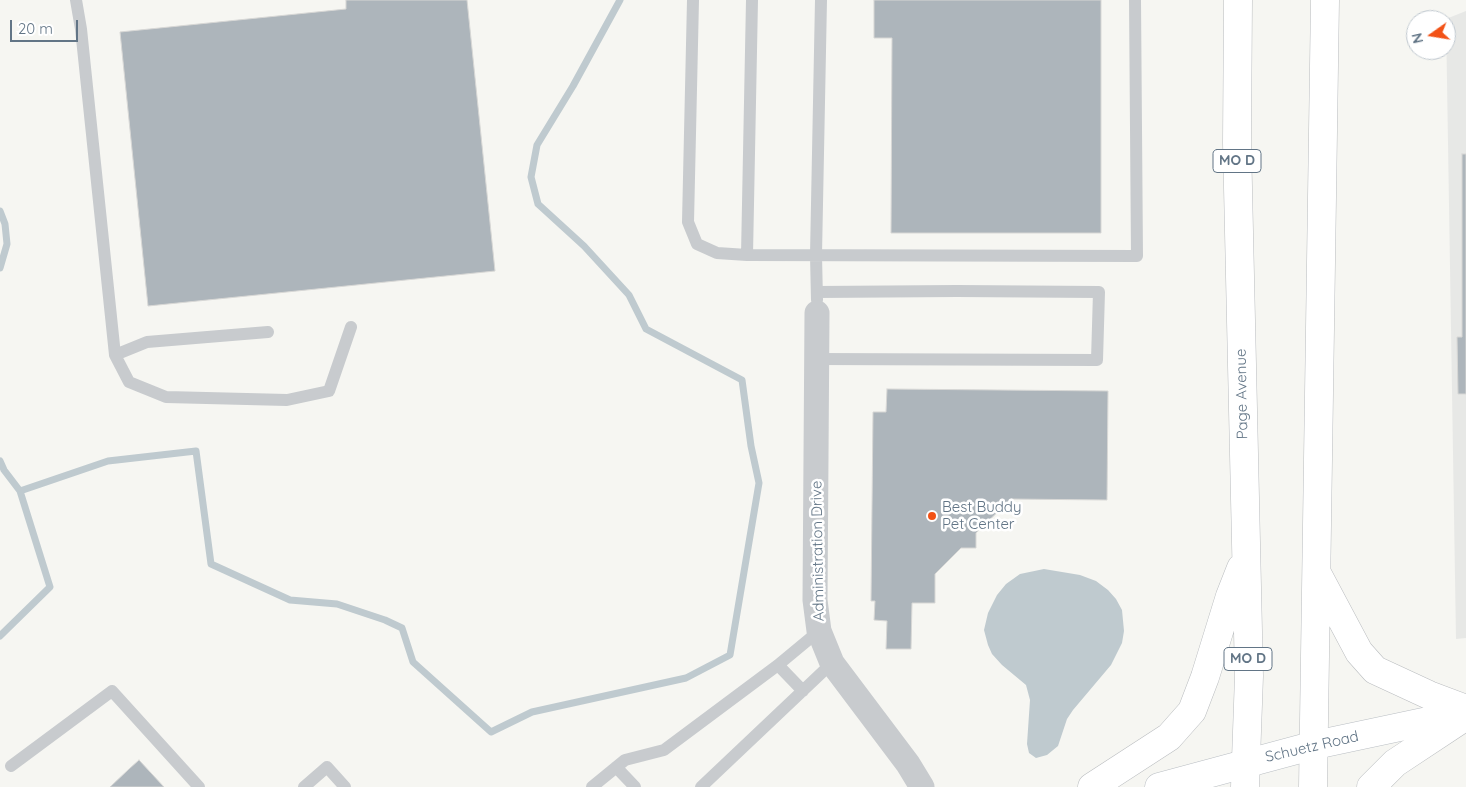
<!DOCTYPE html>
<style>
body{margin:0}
#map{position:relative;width:1466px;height:787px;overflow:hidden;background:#f6f6f2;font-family:Quicksand,sans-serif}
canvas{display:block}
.north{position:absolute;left:1406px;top:10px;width:50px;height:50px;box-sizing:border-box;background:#fff;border:1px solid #c0c8cf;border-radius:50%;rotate:257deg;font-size:14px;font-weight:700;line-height:20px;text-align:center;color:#627586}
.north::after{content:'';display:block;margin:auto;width:18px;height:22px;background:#f25216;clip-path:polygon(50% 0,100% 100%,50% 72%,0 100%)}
.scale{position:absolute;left:10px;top:20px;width:68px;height:22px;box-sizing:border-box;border:2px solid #627586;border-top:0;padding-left:6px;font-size:15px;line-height:18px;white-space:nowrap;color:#627586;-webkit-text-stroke:4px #fff;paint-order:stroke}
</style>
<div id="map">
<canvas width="1466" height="787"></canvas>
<div class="north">N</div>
<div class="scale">20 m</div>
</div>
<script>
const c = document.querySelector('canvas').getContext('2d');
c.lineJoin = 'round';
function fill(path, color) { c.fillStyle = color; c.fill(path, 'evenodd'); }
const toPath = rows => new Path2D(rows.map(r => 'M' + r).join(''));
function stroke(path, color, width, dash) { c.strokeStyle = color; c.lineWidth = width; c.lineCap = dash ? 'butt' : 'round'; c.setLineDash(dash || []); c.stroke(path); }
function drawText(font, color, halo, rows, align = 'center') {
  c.font = font + ' Quicksand,sans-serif'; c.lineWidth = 5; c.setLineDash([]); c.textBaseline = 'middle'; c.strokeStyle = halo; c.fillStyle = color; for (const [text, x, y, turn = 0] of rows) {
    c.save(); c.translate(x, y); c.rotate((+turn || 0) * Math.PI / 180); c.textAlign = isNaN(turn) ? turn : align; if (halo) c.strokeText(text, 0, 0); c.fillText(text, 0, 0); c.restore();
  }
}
fill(toPath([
 [1466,11,1466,638,1456,639,1446,19]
]), '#e7e8e6');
fill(toPath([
 [1044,569,1080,575,1096,581,1108,590,1116,599,1122,610,1124,631,1122,643,1111,665,1073,710,1067,719,1058,746,1047,755,1036,758,1029,753,1027,744,1030,700,1026,685,1002,665,992,654,988,645,984,630,988,613,997,595,1006,584,1020,574]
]), '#bfcacf');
stroke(toPath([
 [0,211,5,224,7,244,0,268],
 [0,461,4,470,20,491],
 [0,636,50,587,20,491,108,461,196,451,211,564,290,600,337,604,385,620,402,628,413,662,491,732,532,712,686,678,730,655,759,483,751,446,742,380,646,329,629,295,584,246,538,204,531,177,537,145,573,86,620,0]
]), '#bfcacf', 7);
const building = toPath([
 [346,0,467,0,495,271,148,306,120,32,346,9,346,0],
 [874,0,1101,0,1101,233,891,233,892,38,874,38,874,0],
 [1462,154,1466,154,1466,394,1458,394,1457,337,1462,337,1462,154],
 [887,389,1108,391,1107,500,1011,499,976,533,976,548,961,548,935,574,935,603,912,603,911,649,886,649,887,621,874,620,875,601,871,601,873,412,886,412,887,389],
 [139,760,164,787,110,787,129,769,139,760]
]);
fill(building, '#adb5bb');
stroke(building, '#d7d7d5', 1);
const secondary = toPath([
 [1159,787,1315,745,1466,713]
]);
const highway = toPath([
 [1238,0,1237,143,1249,676,1245,787],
 [1318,575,1359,652,1375,670,1429,695,1466,709],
 [1092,787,1169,737,1192,711,1205,677,1230,596,1241,568],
 [1313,787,1325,0],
 [1371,787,1395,763,1466,716]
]);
stroke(secondary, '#b9bec3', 29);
stroke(highway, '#b9bcbf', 29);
stroke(toPath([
 [76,0,81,29,115,355,129,382,166,397,287,400,329,391,351,327],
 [693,0,688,222,697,244,717,253,747,255,1137,256,1135,0],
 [747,255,752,0],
 [817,292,957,291,1099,292,1097,360,817,359],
 [817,300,816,255,821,0],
 [115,355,147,342,268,332],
 [778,665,803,691],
 [11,766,112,691,199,787],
 [616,767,635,787],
 [304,787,327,767,345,787],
 [592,787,625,760,664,750,778,665,819,631],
 [701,787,832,663]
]), '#c8cbce', 12);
stroke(toPath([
 [817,313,815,600,819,631,832,663,908,764,922,787]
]), '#c8cbce', 25);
stroke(secondary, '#fff', 28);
stroke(highway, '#fff', 28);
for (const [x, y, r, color] of [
 [932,516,5,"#f25216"]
]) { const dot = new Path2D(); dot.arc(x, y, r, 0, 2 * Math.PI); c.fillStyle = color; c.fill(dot); stroke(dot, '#fff', 2); }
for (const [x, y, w] of [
 [1237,161,48],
 [1248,659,48]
]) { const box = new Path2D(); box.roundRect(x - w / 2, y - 11.5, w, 23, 4); c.fillStyle = '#fff'; c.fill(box); stroke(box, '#627586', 1); }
drawText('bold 14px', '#627586', null, [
 ["MO D",1237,161],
 ["MO D",1248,659]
]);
drawText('15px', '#627586', '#fff', [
 ["Page Avenue",1242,394,-91],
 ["Administration Drive",818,551,-91],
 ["Schuetz Road",1312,747,-13]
]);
drawText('15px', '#627586', '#fff', [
 ["Best Buddy",942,507],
 ["Pet Center",942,524]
], 'left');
</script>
